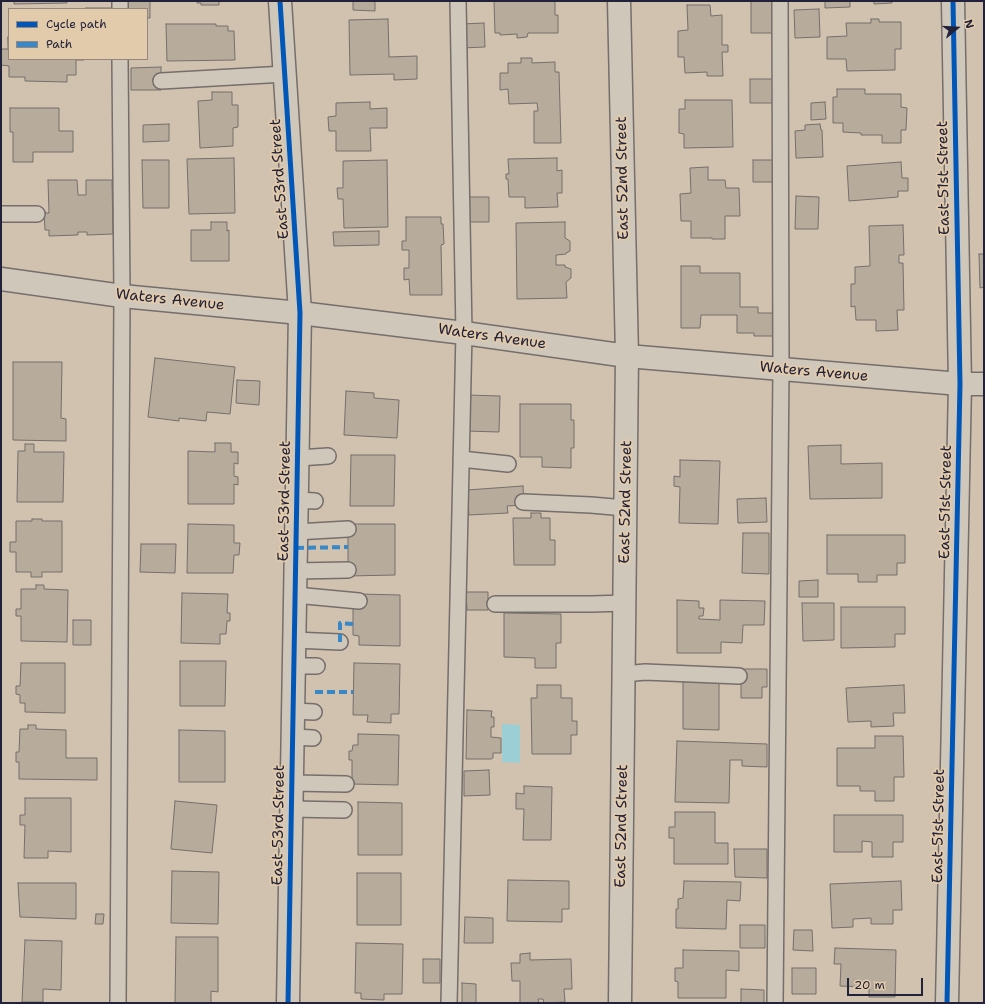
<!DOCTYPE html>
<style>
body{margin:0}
#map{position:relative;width:985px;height:1004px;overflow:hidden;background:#d0c2af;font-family:"Shantell Sans",sans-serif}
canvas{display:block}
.frame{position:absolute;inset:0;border:2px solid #22223b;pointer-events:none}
.legend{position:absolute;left:8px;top:8px;width:140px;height:52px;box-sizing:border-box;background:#e2cbab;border:1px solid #95877e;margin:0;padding:5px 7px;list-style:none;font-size:12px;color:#22223b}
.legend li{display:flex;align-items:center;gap:8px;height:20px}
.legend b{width:20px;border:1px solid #95877e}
.north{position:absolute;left:937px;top:8px;width:40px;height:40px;-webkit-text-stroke:3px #e2cbab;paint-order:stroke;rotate:72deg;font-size:11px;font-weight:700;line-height:16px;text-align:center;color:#22223b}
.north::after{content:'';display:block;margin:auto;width:14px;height:18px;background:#22223b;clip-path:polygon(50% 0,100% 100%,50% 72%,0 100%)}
.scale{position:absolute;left:847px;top:978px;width:76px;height:18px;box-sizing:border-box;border:2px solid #22223b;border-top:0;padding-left:5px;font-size:12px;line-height:14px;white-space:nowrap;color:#22223b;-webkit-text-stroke:3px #e2cbab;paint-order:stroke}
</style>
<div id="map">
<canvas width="985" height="1004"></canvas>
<div class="frame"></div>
<ul class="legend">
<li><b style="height:5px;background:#0057b8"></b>Cycle path</li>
<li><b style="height:5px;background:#3887c6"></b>Path</li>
</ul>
<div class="north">N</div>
<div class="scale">20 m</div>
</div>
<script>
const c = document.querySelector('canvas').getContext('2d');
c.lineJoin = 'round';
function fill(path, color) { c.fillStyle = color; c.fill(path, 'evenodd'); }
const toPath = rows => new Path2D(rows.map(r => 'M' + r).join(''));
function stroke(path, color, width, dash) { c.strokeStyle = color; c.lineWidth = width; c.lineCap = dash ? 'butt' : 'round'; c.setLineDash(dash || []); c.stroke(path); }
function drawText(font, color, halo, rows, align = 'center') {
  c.font = font + ' "Shantell Sans",sans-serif'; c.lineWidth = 3.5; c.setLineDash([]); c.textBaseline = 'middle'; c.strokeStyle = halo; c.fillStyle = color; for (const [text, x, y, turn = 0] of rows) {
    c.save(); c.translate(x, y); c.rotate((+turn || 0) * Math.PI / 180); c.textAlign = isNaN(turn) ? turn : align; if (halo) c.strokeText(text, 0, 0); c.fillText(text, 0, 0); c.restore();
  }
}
fill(toPath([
 [502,724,520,725,520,763,502,762]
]), '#9ccfd5');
const building = toPath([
 [14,1,67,1,67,3,14,4,14,1],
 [128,1,150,1,150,18,147,18,147,9,128,9,128,1],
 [197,1,219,1,219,5,201,5,201,3,197,3,197,1],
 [353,1,375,1,375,11,353,10,353,1],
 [494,1,555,1,555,15,558,15,558,33,528,33,527,37,517,38,517,34,500,35,500,33,495,33,494,1],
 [751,1,777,1,778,33,751,33,751,1],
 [825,1,850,1,850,7,825,8,825,1],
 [874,1,892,1,892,3,874,4,874,1],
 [687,5,710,5,711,16,722,15,722,45,728,45,728,52,722,52,723,76,707,76,707,72,685,73,684,57,678,57,678,31,688,30,687,5],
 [86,8,113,8,113,9,86,9,86,8],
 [819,9,820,37,795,38,794,10,819,9],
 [388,19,389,57,417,56,417,79,394,80,394,74,350,75,349,20,388,19],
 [871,19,879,19,879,22,901,22,901,49,895,49,895,70,847,71,846,59,827,59,827,37,847,36,846,23,871,23,871,19],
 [484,23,485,47,462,48,462,24,484,23],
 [166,24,216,24,216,26,228,26,228,31,234,31,235,60,167,61,166,24],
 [8,37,9,59,84,59,84,60,76,60,76,75,67,75,67,82,25,81,25,77,9,77,9,66,1,65,1,49,8,49,8,37],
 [521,58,532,58,532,63,555,62,555,72,559,72,561,143,534,143,534,111,538,111,537,103,509,104,508,89,500,90,500,73,508,73,508,63,521,63,521,58],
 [161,67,161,90,131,90,131,68,161,67],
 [750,79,776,79,776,103,750,103,750,79],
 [837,89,865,89,865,94,901,94,901,107,907,108,906,130,901,130,901,143,882,143,882,135,861,135,861,133,843,132,843,123,833,123,833,97,837,97,837,89],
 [212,92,232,92,232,105,238,105,238,127,233,128,233,146,200,148,198,101,212,100,212,92],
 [685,100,732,100,733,147,684,148,684,134,679,133,679,109,685,109,685,100],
 [370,102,370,109,387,108,387,128,370,128,371,151,336,151,336,131,329,131,328,117,336,116,336,103,370,102],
 [825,102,826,119,811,120,811,103,825,102],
 [10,108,59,108,59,131,73,131,73,152,33,152,33,162,13,162,13,132,10,132,10,108],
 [169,124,169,141,143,142,143,125,169,124],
 [820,124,821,130,822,130,823,157,796,158,795,131,805,130,805,125,820,124],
 [234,158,235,213,189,214,187,159,234,158],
 [557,158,557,171,562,170,562,193,557,193,558,207,525,208,525,197,509,197,508,179,506,179,506,174,509,174,508,159,557,158],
 [142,160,169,160,169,208,143,208,142,160],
 [387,160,388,227,344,228,343,199,338,199,337,188,343,188,343,161,387,160],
 [753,160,777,160,778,182,753,182,753,160],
 [901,162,902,178,908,178,908,191,898,191,898,197,849,201,847,166,901,162],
 [708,167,708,180,725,180,726,188,739,188,740,216,725,216,725,239,712,239,712,238,691,238,691,221,681,221,680,194,691,193,690,168,708,167],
 [48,180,77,180,78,195,86,195,86,180,112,180,113,234,87,235,87,232,78,232,78,235,49,236,49,230,45,230,44,213,49,213,48,180],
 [796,196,819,197,818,229,795,229,796,196],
 [464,197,489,197,489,222,464,222,464,197],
 [406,217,441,217,441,224,443,224,444,244,441,245,442,295,410,295,409,279,404,280,404,268,409,268,409,250,402,250,402,241,406,241,406,217],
 [211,222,227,222,227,231,229,230,229,261,191,261,191,230,211,230,211,222],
 [565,222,565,238,570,241,570,251,566,253,566,254,556,255,556,265,565,265,565,267,571,269,571,278,566,282,567,298,517,299,516,223,565,222],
 [903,225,904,255,899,255,899,263,903,263,904,310,897,310,898,330,876,331,876,320,856,320,855,306,851,307,851,284,855,284,855,267,870,266,869,226,903,225],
 [379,231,379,245,334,246,333,232,379,231],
 [979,254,984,254,984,287,980,288,979,254],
 [681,266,700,266,700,273,740,273,740,307,758,307,758,313,780,313,779,336,754,336,754,333,737,333,737,315,701,315,700,328,681,328,681,266],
 [155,358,235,367,230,414,207,412,206,421,179,418,179,421,148,417,155,358],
 [13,362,62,362,61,418,66,419,66,441,13,440,13,362],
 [237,380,260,381,259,405,236,403,237,380],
 [346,391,374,393,374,398,399,400,397,438,344,435,346,391],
 [467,395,500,396,499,432,466,431,467,395],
 [520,404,571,404,571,420,574,420,574,448,571,448,571,468,542,467,542,457,520,457,520,404],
 [215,443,231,443,231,452,238,452,238,464,234,463,234,476,238,477,238,485,234,484,234,504,188,504,188,451,215,452,215,443],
 [25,444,34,444,34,452,64,452,63,502,17,502,18,451,25,451,25,444],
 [841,445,841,464,882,463,882,498,810,499,808,446,841,445],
 [351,455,395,455,394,506,350,506,351,455],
 [680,460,720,461,718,524,679,523,680,487,674,486,674,476,680,477,680,460],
 [523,486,524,505,507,506,508,513,469,515,467,490,523,486],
 [766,498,767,522,738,523,737,499,766,498],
 [531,513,541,513,541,518,550,518,550,540,555,540,555,565,514,565,513,518,531,518,531,513],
 [32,519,42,519,42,521,62,521,62,572,42,572,42,577,31,577,31,572,16,572,16,552,10,552,10,542,16,542,16,521,32,521,32,519],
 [188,524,234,525,234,543,240,543,239,555,234,555,233,573,187,573,188,524],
 [348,524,395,524,395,575,348,576,348,524],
 [743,533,769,533,769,574,742,573,743,533],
 [827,535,905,535,905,563,897,563,897,575,877,575,877,582,858,582,858,574,827,574,827,535],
 [141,544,176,544,175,573,140,572,141,544],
 [818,580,818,597,799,597,799,581,818,580],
 [36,585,44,585,44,589,68,590,67,642,21,641,21,616,16,616,16,609,21,609,21,589,36,589,36,585],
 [466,592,488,592,488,610,467,610,466,592],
 [182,593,228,594,227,613,230,613,230,621,227,621,226,634,220,634,220,644,181,643,182,593],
 [359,594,400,595,400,646,359,645,359,636,353,635,353,603,359,594],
 [677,600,699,601,699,608,704,608,703,616,699,616,699,619,720,620,720,600,765,601,764,625,743,625,742,643,721,642,721,653,677,653,677,600],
 [802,603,834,603,834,640,803,641,802,603],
 [841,607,905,607,905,634,895,634,895,647,841,648,841,607],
 [504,613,561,614,561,643,556,643,556,668,535,668,535,658,504,657,504,613],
 [73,620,91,620,91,645,73,645,73,620],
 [180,661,226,661,225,706,180,706,180,661],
 [21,663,65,663,65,713,25,712,25,703,20,703,20,695,16,694,16,686,20,686,21,663],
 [354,663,400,664,399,714,391,714,391,723,367,722,368,715,353,715,354,663],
 [741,669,767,669,767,687,762,687,762,698,741,698,741,669],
 [683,679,719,679,719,730,683,729,683,679],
 [537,685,561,685,561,698,572,698,572,721,577,721,577,735,571,735,571,754,532,754,531,698,537,698,537,685],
 [904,685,905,713,893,713,894,726,871,727,871,721,848,722,846,688,904,685],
 [467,710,492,711,491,717,494,717,494,727,491,727,491,737,501,738,501,753,493,753,493,758,491,759,466,759,467,710],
 [28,725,36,725,36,729,66,730,66,758,97,758,97,780,19,779,19,762,16,762,16,752,19,752,20,729,28,729,28,725],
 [179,730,225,731,225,782,179,782,179,730],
 [358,734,399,735,398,785,352,784,352,760,349,760,349,751,352,751,353,745,358,745,358,734],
 [875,736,903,736,904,777,894,777,894,801,875,801,875,791,860,791,860,786,837,786,837,748,875,748,875,736],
 [677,741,767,744,767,767,742,766,742,760,730,760,729,803,675,802,677,741],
 [489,770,490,795,464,796,464,771,489,770],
 [524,786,552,787,551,840,523,840,524,809,516,809,516,793,524,794,524,786],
 [25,798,71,798,71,852,48,851,48,858,24,858,25,825,20,825,20,815,25,815,25,798],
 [175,801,217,805,212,853,171,849,175,801],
 [358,802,402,803,402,855,358,855,358,802],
 [675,812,715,812,715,843,728,843,728,864,674,864,674,838,669,838,669,827,675,827,675,812],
 [834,815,903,815,903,842,893,842,893,857,872,857,872,842,862,841,862,852,834,852,834,815],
 [734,849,767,849,767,878,735,877,734,849],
 [172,871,219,872,218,924,171,923,172,871],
 [357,873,401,873,401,925,357,925,357,873],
 [508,880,569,881,569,909,562,909,562,922,507,921,508,880],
 [684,881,741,882,740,901,727,900,726,929,676,928,676,909,678,909,678,899,683,898,684,881],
 [901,881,902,910,893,910,893,924,871,924,871,918,853,919,853,927,832,928,830,884,901,881],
 [18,883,76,883,76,919,20,917,18,883],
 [96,914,104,914,103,924,95,924,96,914],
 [465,917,493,918,493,943,464,943,465,917],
 [740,925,765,925,765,948,740,948,740,925],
 [794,930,812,930,813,951,793,950,794,930],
 [176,937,218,937,218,992,211,991,211,1003,175,1003,176,937],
 [25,940,62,941,61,990,43,989,43,1002,22,1002,25,940],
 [356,943,403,944,402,994,384,994,384,1000,361,999,361,993,355,993,356,943],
 [835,948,896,950,895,997,869,997,869,987,840,986,841,964,834,964,835,948],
 [683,950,739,951,739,971,726,970,726,998,678,998,678,982,675,981,675,968,683,968,683,950],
 [530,953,530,960,571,959,572,989,564,989,565,1002,544,1003,543,999,538,999,539,1003,520,1003,520,981,512,981,511,963,520,963,520,954,530,953],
 [423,959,440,959,440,983,423,983,423,959],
 [792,968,816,968,816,994,792,994,792,968],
 [462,983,476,984,476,1003,462,1003,462,983],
 [741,989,764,990,764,1003,741,1003,741,989]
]);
fill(building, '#b7ac9c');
stroke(building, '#756e6b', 1);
const service = toPath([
 [120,1,120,9],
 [161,81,285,74],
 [1,214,37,214],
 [298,458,328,456],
 [461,459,508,464],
 [297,500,315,501],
 [523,502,591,505,625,508],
 [296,532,348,529],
 [295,571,348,570],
 [295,595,359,601],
 [495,604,592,604,625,603],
 [294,640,340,642],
 [294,666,317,666],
 [624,674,645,672,739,676],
 [293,711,314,712],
 [292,737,313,738],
 [292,783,346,784],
 [291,809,344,810],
 [118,1003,122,296,120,59],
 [449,1003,464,333,458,1],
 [775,1003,781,369,780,1]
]);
const minor = toPath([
 [280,1,300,313,288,1003],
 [947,1003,960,384,953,1]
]);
const secondary = toPath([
 [619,1,627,356,620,1003],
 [1,279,122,296,300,313,464,333,627,356,960,384,984,384]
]);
stroke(service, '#756e6b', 18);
stroke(minor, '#756e6b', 25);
stroke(secondary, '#756e6b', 25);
stroke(service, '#d0c7bb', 15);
stroke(minor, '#d0c7bb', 22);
stroke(secondary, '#d0c7bb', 22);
stroke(toPath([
 [296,548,348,547],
 [340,642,340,623,353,624],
 [315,692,353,692]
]), '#3887c6', 4, [8, 4]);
stroke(toPath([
 [280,1,300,313,288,1003],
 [947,1003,960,384,953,1]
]), '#0057b8', 5);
drawText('15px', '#22223b', '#e2cbab', [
 ["East 52nd Street",623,178,-91],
 ["East 51st Street",944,178,-91],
 ["East 53rd Street",280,179,-94],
 ["Waters Avenue",170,300,6],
 ["Waters Avenue",492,337,8],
 ["Waters Avenue",814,372,5],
 ["East 53rd Street",285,501,-89],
 ["East 52nd Street",626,502,-89],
 ["East 51st Street",946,502,-89],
 ["East 53rd Street",279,825,-89],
 ["East 52nd Street",622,826,-89],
 ["East 51st Street",939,826,-89]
]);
</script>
